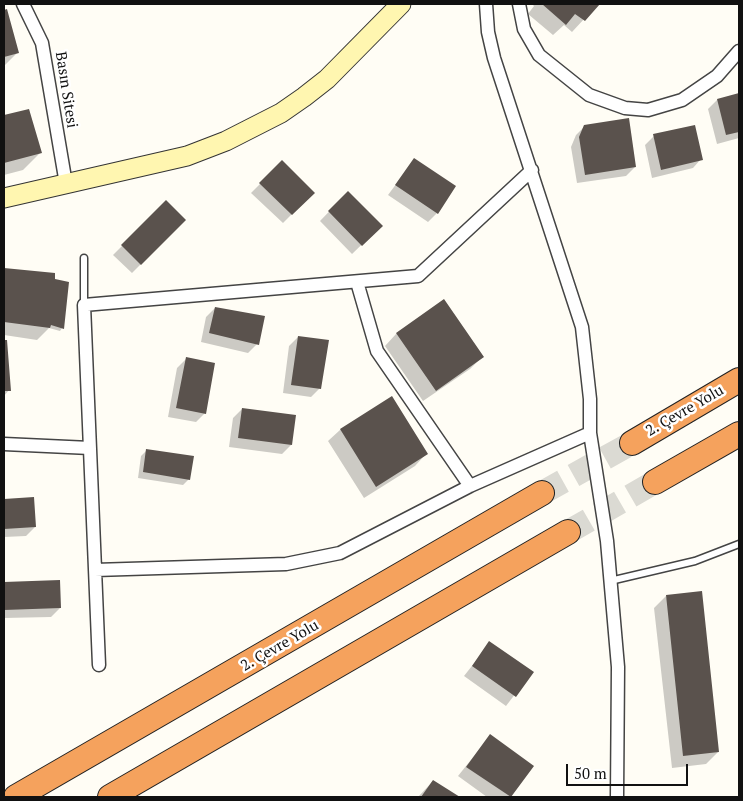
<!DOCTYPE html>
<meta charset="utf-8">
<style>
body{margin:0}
#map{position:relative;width:743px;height:801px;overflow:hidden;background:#fffdf5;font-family:"PT Serif",serif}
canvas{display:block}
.frame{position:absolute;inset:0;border:5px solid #111;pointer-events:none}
.scale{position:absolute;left:566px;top:764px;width:122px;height:22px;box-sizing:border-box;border:2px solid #111;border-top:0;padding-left:6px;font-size:15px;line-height:18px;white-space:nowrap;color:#111;-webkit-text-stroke:4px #fff;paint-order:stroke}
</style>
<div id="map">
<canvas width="743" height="801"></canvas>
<div class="frame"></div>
<div class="scale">50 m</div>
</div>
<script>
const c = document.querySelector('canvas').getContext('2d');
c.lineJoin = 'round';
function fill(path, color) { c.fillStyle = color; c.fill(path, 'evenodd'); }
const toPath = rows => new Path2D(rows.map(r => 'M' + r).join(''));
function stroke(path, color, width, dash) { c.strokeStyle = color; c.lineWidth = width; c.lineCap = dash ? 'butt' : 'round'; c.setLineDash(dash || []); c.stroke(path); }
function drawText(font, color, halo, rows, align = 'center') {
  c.font = font + ' "PT Serif",serif'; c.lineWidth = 5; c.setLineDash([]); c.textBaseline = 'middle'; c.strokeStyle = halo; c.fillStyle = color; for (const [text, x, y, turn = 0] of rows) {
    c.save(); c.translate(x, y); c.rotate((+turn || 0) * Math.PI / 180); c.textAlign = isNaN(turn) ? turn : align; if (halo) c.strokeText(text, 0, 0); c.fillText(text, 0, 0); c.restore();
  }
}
fill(toPath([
 [532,4,598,4,572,32,564,25,553,35,528,14,534,6],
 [6,10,17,53,4,66,4,11],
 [739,94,739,138,717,144,708,109,717,100],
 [29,110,40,153,23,170,4,175,4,116],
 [585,126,635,167,626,176,577,183,571,147,576,135],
 [654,136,701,159,693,168,652,178,645,145],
 [414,160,437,213,428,222,388,195],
 [282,162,313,193,283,223,251,193],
 [348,192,381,226,352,254,320,221],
 [166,202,185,220,132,273,113,255],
 [4,269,54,274,62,328,60,331,49,328,37,340,4,335],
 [444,301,482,357,470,369,423,401,385,346,396,334],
 [215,308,257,344,248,353,201,342,206,317],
 [298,337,320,388,311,397,283,393,289,346],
 [4,341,6,341,9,390,4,396],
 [186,359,205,413,196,422,168,417,177,368],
 [391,398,426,454,415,466,364,498,328,441,340,430],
 [242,409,294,416,291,445,282,454,229,447,233,418],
 [147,450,189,479,183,485,138,478,141,456],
 [33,498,35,527,26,536,4,537,4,500],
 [59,581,60,608,51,617,4,618,4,583],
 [666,596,718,752,706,764,672,768,654,608],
 [490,643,532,672,506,706,464,676],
 [490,736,532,766,509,797,487,797,458,776],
 [433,781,457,797,418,797]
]), '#0003');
fill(toPath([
 [542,4,600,4,585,21,575,14,566,25],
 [7,9,19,53,4,57,4,10],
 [739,93,739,132,726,135,717,99],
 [29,109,42,153,4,163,4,115],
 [629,118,636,167,585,175,579,137,584,125],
 [695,125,703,160,661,170,653,134],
 [414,158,456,186,438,214,395,185],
 [282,160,315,193,292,215,259,183],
 [348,191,383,226,362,246,328,211],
 [166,200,186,220,141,265,121,245],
 [4,268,55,273,55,279,69,282,64,329,51,325,50,328,4,322],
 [444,299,484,357,436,391,396,333],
 [215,307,265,316,259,345,209,333],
 [298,336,329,340,321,389,291,385],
 [4,340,7,340,11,391,4,391],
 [186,357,215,363,206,414,176,408],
 [392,396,428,454,376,487,340,429],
 [242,408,296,415,292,445,238,438],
 [146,449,194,456,190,480,143,472],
 [34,497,36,527,4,529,4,499],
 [60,580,61,608,4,610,4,582],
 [702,591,719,752,683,756,666,595],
 [489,641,534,672,516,697,472,666],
 [490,734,534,766,511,797,466,767],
 [433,780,460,797,421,797]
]), '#5a524d');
stroke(toPath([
 [542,493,632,443],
 [568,532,655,482]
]), '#dbdad3', 24, [24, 12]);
const lane = toPath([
 [84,258,84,305],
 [610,581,695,561,739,544]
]);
const street = toPath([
 [23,4,42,43,66,184],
 [486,4,488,32,494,58,582,327,590,399,590,433,607,541,618,667,617,797],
 [519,4,524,29,539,55,589,95,625,108,648,110,682,100,717,76,739,51],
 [357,282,377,351,470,486],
 [4,444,90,448],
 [95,570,286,564,340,553,470,486,590,433],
 [99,665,84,305,418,276,532,170]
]);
const secondary = toPath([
 [4,198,187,156,226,141,281,113,304,97,327,79,401,4]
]);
const highway = toPath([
 [632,443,739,380],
 [655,482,739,434],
 [16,797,542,493],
 [110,797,568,532]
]);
stroke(lane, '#444', 9);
stroke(street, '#444', 15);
stroke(secondary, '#333', 21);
stroke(highway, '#222', 26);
stroke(lane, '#fff', 6);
stroke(street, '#fff', 12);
stroke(secondary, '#fff6b0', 19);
stroke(highway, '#f5a25d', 24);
drawText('15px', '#111', '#fff', [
 ["Basın Sitesi",66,90,81],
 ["2. Çevre Yolu",685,411,-30],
 ["2. Çevre Yolu",280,646,-30]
]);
</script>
